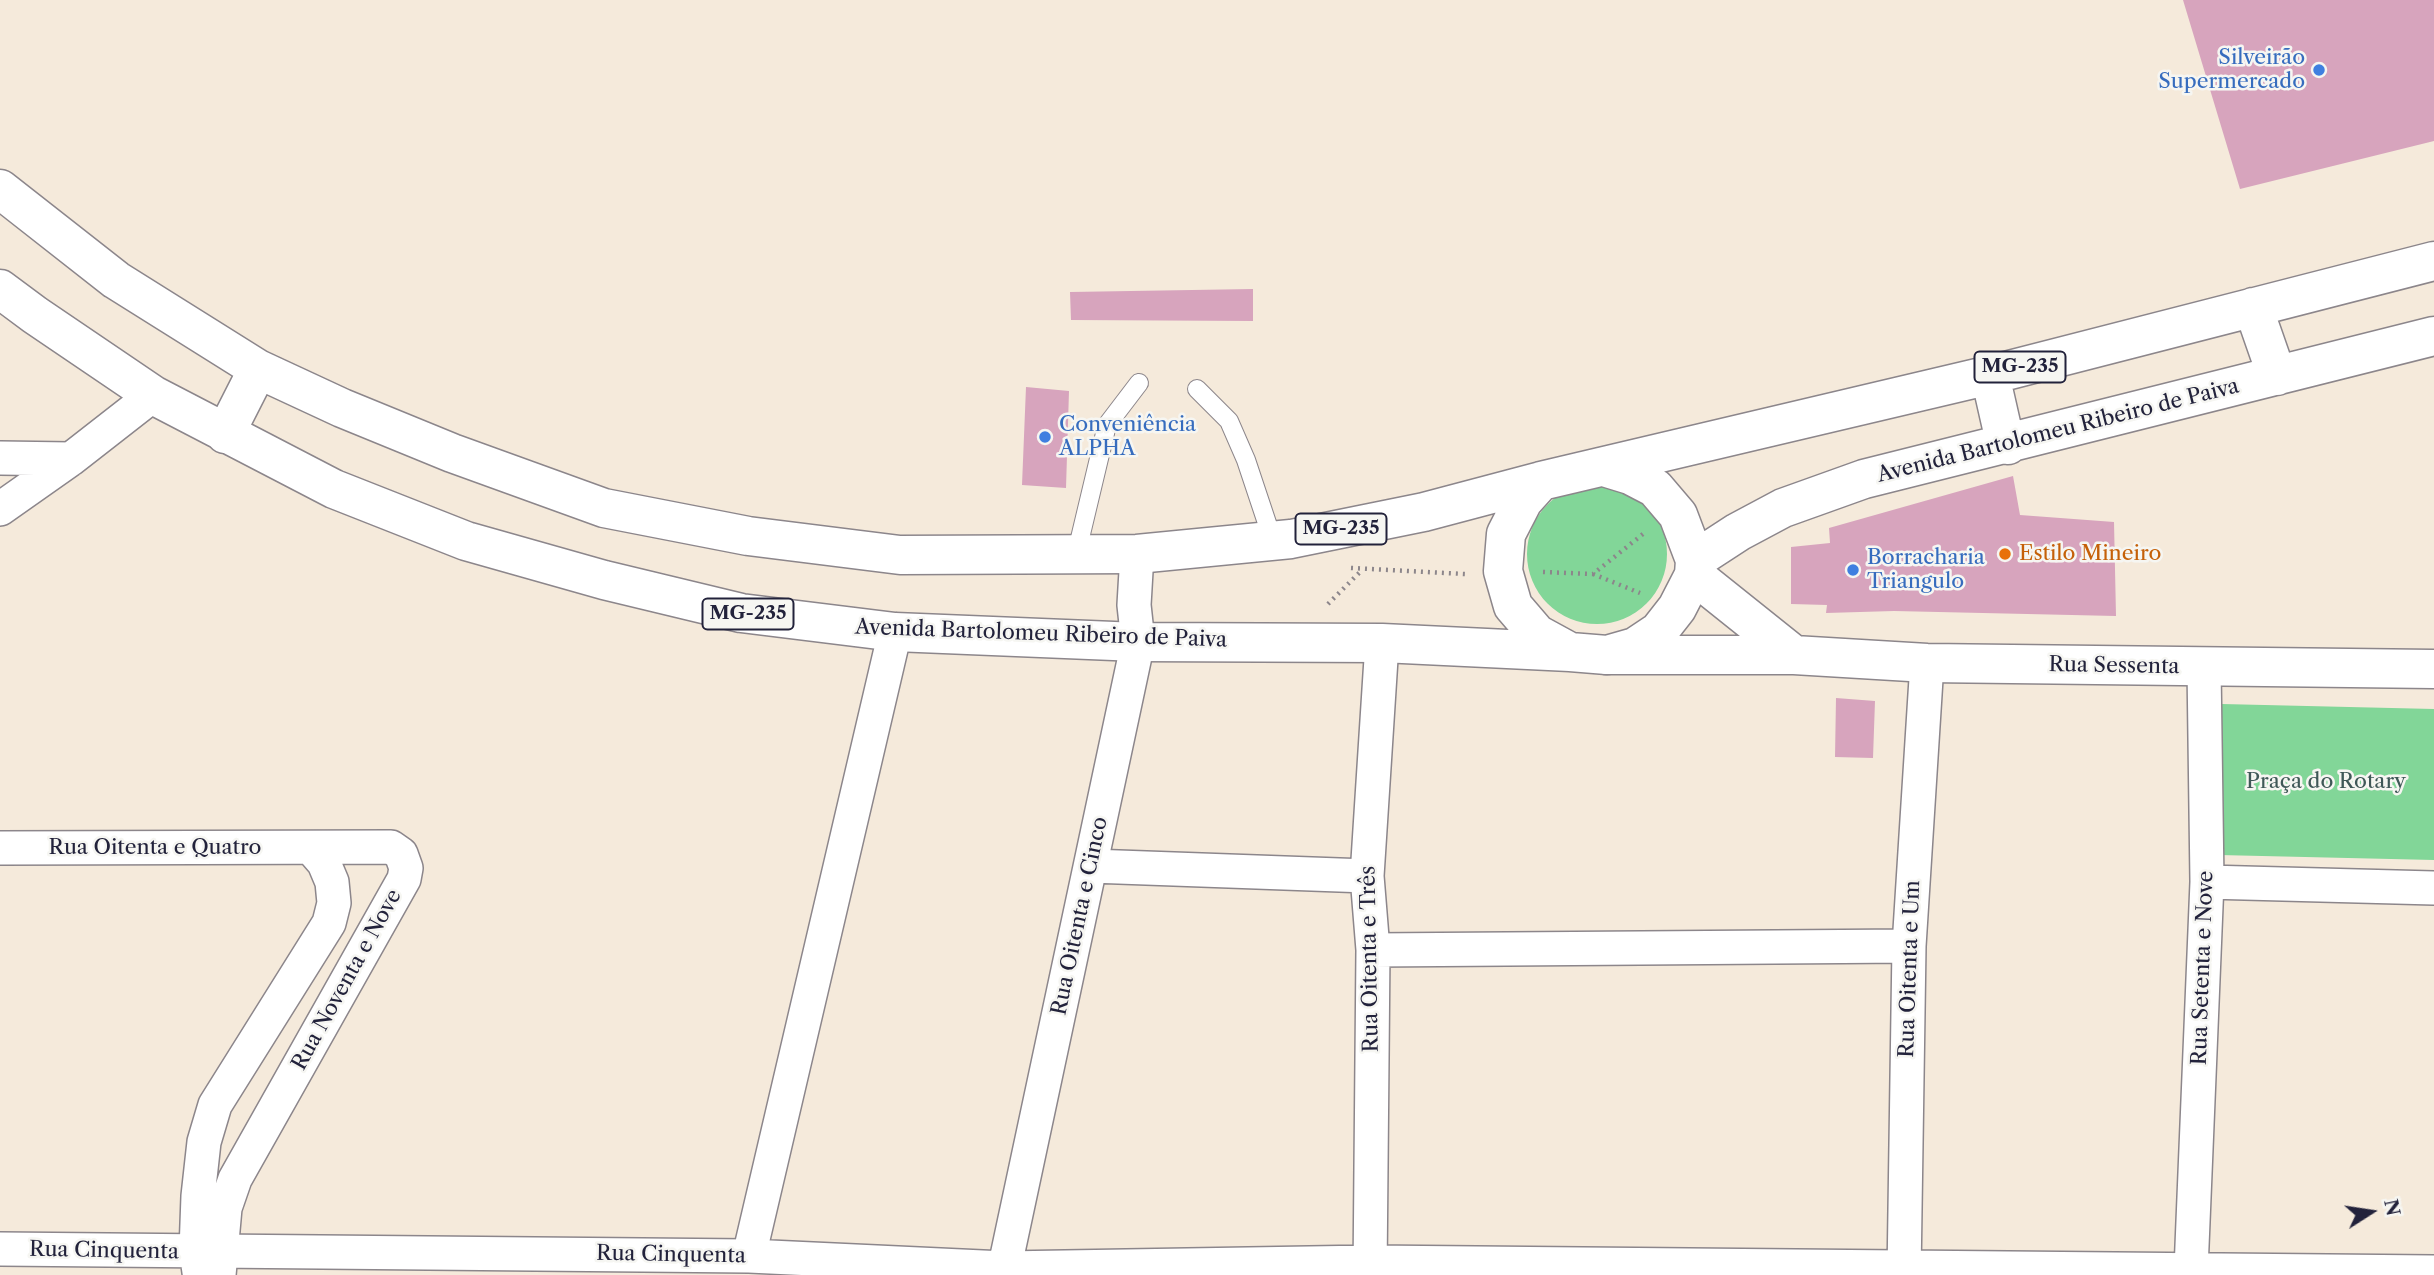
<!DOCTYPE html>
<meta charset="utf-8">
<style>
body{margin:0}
#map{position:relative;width:2434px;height:1275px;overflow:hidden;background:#f5eadb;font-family:"Libre Caslon Text",serif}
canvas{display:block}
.north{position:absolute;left:2336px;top:1177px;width:70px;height:70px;-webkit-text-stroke:5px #f6f6f2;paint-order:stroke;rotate:78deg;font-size:19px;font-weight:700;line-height:28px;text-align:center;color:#22223b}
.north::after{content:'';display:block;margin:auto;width:24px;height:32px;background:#22223b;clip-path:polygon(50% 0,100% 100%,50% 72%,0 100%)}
</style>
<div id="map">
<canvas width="2434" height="1275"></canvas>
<div class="north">N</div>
</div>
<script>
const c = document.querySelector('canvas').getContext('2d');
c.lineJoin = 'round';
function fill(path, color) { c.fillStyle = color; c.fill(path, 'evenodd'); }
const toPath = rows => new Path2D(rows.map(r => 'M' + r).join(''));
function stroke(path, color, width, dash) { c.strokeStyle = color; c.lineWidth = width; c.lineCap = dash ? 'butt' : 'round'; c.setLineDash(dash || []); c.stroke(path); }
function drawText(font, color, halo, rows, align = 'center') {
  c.font = font + ' "Libre Caslon Text",serif'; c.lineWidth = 5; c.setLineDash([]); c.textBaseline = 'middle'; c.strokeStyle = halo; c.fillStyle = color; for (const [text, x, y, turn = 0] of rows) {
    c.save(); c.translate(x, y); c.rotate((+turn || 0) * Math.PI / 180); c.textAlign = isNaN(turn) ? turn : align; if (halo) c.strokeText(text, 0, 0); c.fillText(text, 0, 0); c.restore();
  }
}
fill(toPath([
 '1527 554a70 70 0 1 1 140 0a70 70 0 1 1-140 0Z',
 [2222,704,2434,709,2434,860,2219,855]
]), '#82d698');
fill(toPath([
 [2183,0,2434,0,2434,141,2240,189],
 [1253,289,1253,321,1071,320,1070,292],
 [1026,387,1069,391,1066,488,1022,485],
 [2013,476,2020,515,2114,522,2116,616,1894,611,1826,613,1827,605,1791,604,1791,547,1830,543,1829,528],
 [1836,698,1875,701,1873,758,1835,757]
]), '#d7a4bd');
const lane = toPath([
 [1197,389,1229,421,1246,460,1273,541],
 [1076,555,1107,425,1139,383]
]);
const street = toPath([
 [0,458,71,459],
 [0,509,71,459,153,395],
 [0,848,391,847,401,854,406,868,404,879,235,1179,225,1208,219,1275],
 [1091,866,1367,876],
 [2207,882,2434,888],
 [1373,950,1909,946],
 [0,1249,749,1256,1004,1268,1370,1262,2434,1272],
 [749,1256,895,632],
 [2191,1270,2207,882,2204,667],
 [199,1272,196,1251,198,1196,204,1142,215,1105,329,923,334,903,332,882,324,863,311,848],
 [1003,1275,1138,642,1134,605,1137,554],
 [1370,1275,1373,950,1367,876,1382,643],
 [1904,1275,1909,946,1927,663]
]);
const secondary = toPath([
 [1694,575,1794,655],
 [1607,655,1794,655,1927,663,2434,669]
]);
const primary = toPath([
 [0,189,116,280,258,369,342,408,452,453,604,508,748,536,900,555,1137,554,1291,539,1424,512,1541,481,1990,375,2434,261],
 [0,289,35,315,153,395,334,489,466,541,604,580,741,613,895,632,1138,642,1382,643,1570,652],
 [2253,307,2277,376],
 [1990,375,2002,428,2008,445],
 [225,434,258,369],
 [1541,481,1523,501,1506,534,1503,571,1513,606,1537,634,1570,652,1607,655,1635,647,1659,631,1677,608,1694,575,1695,560,1678,515,1655,488,1630,475,1604,467],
 [1695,560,1738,532,1783,508,1864,479,2434,336]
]);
stroke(lane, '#8c868b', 20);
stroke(street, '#8c868b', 36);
stroke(secondary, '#8c868b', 41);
stroke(primary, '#8c868b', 41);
stroke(toPath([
 [1351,568,1465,574],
 [1543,572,1593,574,1643,534],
 [1593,574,1640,593],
 [1328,604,1362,570]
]), '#8c868b', 4.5, [2, 5]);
stroke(lane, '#fff', 18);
stroke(street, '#fff', 33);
stroke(secondary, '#fff', 38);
stroke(primary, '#fff', 38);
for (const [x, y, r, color] of [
 [2319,70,7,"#3f7fe0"],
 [1045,437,7,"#3f7fe0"],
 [2005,554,7,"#e8710a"],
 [1853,570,7,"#3f7fe0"]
]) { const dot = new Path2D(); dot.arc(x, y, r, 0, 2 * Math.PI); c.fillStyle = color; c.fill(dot); stroke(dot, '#f6f6f2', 2.5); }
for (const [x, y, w] of [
 [2020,367,91],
 [1341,529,91],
 [748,614,91]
]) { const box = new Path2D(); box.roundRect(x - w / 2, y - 15.5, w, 31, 5); c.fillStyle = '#f6f6f2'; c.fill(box); stroke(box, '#22223b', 2); }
drawText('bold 19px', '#22223b', null, [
 ["MG-235",2020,367],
 ["MG-235",1341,529],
 ["MG-235",748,614]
]);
drawText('21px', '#366cbe', '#f6f6f2', [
 ["Silveirão",2305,58,"right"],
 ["Supermercado",2305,82,"right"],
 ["Conveniência",1059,425],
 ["ALPHA",1059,449],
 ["Borracharia",1867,558],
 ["Triangulo",1867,582]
], 'left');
drawText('21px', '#22223b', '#f6f6f2', [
 ["Avenida Bartolomeu Ribeiro de Paiva",2058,431,-14],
 ["Avenida Bartolomeu Ribeiro de Paiva",1041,634,2],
 ["Rua Sessenta",2114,666,1],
 ["Rua Oitenta e Quatro",155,848],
 ["Rua Oitenta e Cinco",1080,916,-78],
 ["Rua Oitenta e Três",1370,959,-91],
 ["Rua Setenta e Nove",2203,968,-88],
 ["Rua Oitenta e Um",1910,969,-88],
 ["Rua Noventa e Nove",347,980,-61],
 ["Rua Cinquenta",104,1251,1],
 ["Rua Cinquenta",671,1255,1]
]);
drawText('21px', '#c56008', '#f6f6f2', [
 ["Estilo Mineiro",2019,554]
], 'left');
drawText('21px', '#3f5857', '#f6f6f2', [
 ["Praça do Rotary",2326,782]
]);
</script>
